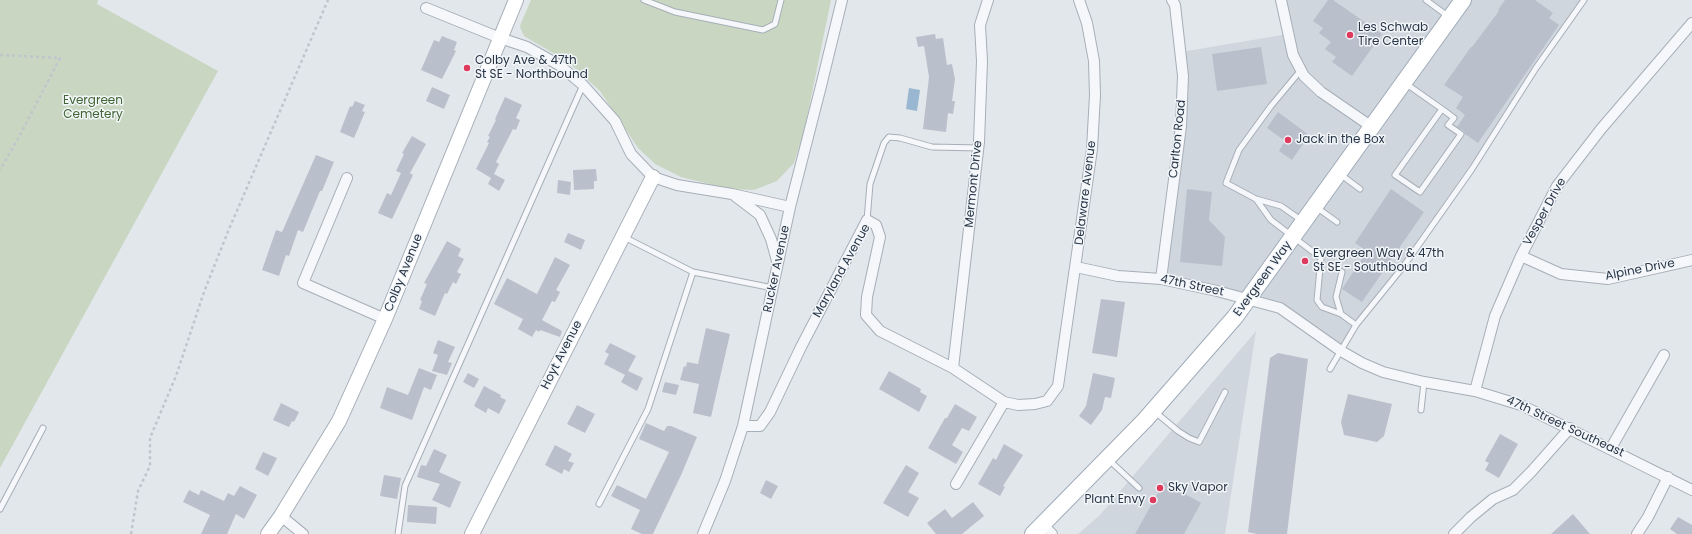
<!DOCTYPE html>
<style>
body{margin:0}
canvas{display:block;background:#e2e7ec}
</style>
<canvas width="1692" height="534"></canvas>
<script>
const c = document.querySelector('canvas').getContext('2d');
c.lineJoin = 'round';
function fill(path, color) { c.fillStyle = color; c.fill(path, 'evenodd'); }
const toPath = rows => new Path2D(rows.map(r => 'M' + r).join(''));
function stroke(path, color, width, dash) { c.strokeStyle = color; c.lineWidth = width; c.lineCap = dash ? 'butt' : 'round'; c.setLineDash(dash || []); c.stroke(path); }
function drawText(font, color, halo, rows, align = 'center') {
  c.font = font + ' Poppins,sans-serif'; c.lineWidth = 3; c.setLineDash([]); c.textBaseline = 'middle'; c.strokeStyle = halo; c.fillStyle = color; for (const [text, x, y, turn = 0] of rows) {
    c.save(); c.translate(x, y); c.rotate((+turn || 0) * Math.PI / 180); c.textAlign = isNaN(turn) ? turn : align; if (halo) c.strokeText(text, 0, 0); c.fillText(text, 0, 0); c.restore();
  }
}
fill(toPath([
 [1276,0,1585,0,1341,351,1280,308,1161,279,1181,52,1288,34],
 [1256,331,1225,534,1078,534,1099,516]
]), '#d0d6de');
fill(toPath([
 [0,0,98,0,97,4,218,71,0,468],
 [531,0,831,0,804,132,794,163,777,181,754,190,729,189,681,177,655,164,638,148,600,91,568,62,524,36,520,27,521,23]
]), '#c9d7c2');
fill(toPath([
 [909,88,920,90,917,111,906,109]
]), '#99b7d0');
fill(toPath([
 [1328,0,1333,0,1382,34,1352,76,1332,62,1336,57,1325,49,1331,42,1319,33,1323,28,1313,21],
 [1505,0,1535,0,1553,13,1549,18,1559,25,1478,143,1465,134,1464,131,1457,127,1465,115,1456,108,1463,97,1444,85,1471,47,1472,47,1499,11,1498,10],
 [935,34,936,39,943,38,947,65,952,64,955,79,952,101,955,101,953,114,948,113,946,132,923,129,929,77,924,46,918,47,916,37],
 [442,36,457,42,454,50,456,51,442,79,421,70,434,40,439,42],
 [1261,47,1267,84,1217,91,1212,54],
 [432,87,450,95,444,109,426,101],
 [505,97,522,105,516,118,520,120,516,130,513,129,496,162,499,164,494,174,505,180,499,191,488,184,491,178,476,169,489,143,487,142,490,137,488,136,496,120,495,119],
 [355,101,365,105,362,111,365,112,354,138,340,132,350,106,352,107],
 [1278,112,1309,135,1292,160,1279,151,1285,141,1267,128],
 [412,136,426,144,410,173,413,175,392,219,378,213,387,193,391,195,401,173,396,171,404,154,402,153],
 [316,155,334,162,322,191,320,191,303,232,298,230,289,256,286,255,279,276,262,270,276,230,282,232],
 [596,169,597,181,594,181,594,189,574,190,573,170],
 [558,180,571,182,570,195,557,193],
 [1187,189,1212,192,1209,220,1225,237,1222,266,1180,262],
 [1391,189,1424,212,1362,302,1342,289,1367,251,1355,243],
 [568,233,585,240,581,250,564,242],
 [447,241,461,249,458,256,464,259,457,272,461,274,456,284,453,282,447,294,445,293,435,316,419,309,422,301,420,300,427,284,424,283],
 [555,257,570,265,556,290,560,292,555,302,552,301,542,320,562,331,560,337,540,330,539,332,536,330,532,337,518,329,523,319,494,304,507,278,537,294],
 [1101,299,1125,302,1117,357,1092,353],
 [706,328,730,334,711,417,693,413,699,384,680,380,684,366,686,367,687,362,698,364],
 [438,340,455,347,448,362,452,363,447,375,432,371,438,355,433,353],
 [610,343,636,356,628,371,643,378,637,391,621,382,625,375,604,364,609,354,605,352],
 [1278,353,1308,359,1287,534,1257,534,1248,532,1270,358],
 [419,368,437,375,431,390,424,387,412,420,380,408,387,387,408,395],
 [889,371,921,389,920,392,927,396,919,412,879,389],
 [468,373,479,379,474,388,463,382],
 [1093,373,1115,378,1111,398,1105,397,1102,410,1091,425,1079,416,1086,406],
 [665,382,679,385,676,395,662,392],
 [484,386,501,395,500,397,506,400,499,414,488,408,486,413,474,406],
 [1348,394,1392,404,1384,436,1377,442,1344,435,1341,422],
 [281,403,299,412,294,422,292,421,289,427,273,420],
 [955,404,977,417,969,431,962,428,952,445,963,452,956,464,928,448,945,418,947,418],
 [577,405,595,414,585,433,567,424],
 [646,423,664,431,667,426,671,426,697,437,682,473,653,534,642,534,631,529,640,510,611,496,617,485,646,499,669,452,639,439],
 [1500,434,1518,444,1499,478,1485,470,1489,463,1485,461],
 [1004,444,1023,455,1003,486,1005,487,1000,496,978,484,993,458,996,460],
 [555,445,572,454,568,461,574,463,569,472,564,469,562,474,545,465],
 [434,449,447,455,439,472,461,482,450,508,432,500,440,484,417,477,421,465,426,466],
 [263,452,277,458,268,476,255,469],
 [906,465,919,473,908,492,919,498,908,517,883,503],
 [384,475,401,478,397,499,380,496],
 [766,480,778,486,771,499,760,493],
 [1164,482,1201,503,1184,534,1135,534],
 [240,486,257,495,244,519,236,514,227,534,201,534,210,515,183,502,189,490,199,495,201,490,224,501,228,493,234,496],
 [973,502,984,516,962,534,936,534,927,523,945,509,952,518],
 [408,505,437,507,436,524,407,522],
 [1573,514,1590,534,1551,534],
 [1678,517,1692,525,1692,534,1677,534,1670,529]
]), '#b9c0cb');
const lane = toPath([
 [644,0,675,12,763,30,775,24,781,0],
 [1426,0,1449,17],
 [1301,70,1271,106,1239,150,1226,183,1256,199,1281,206,1301,220],
 [1405,83,1442,109,1395,175,1420,192,1461,134,1448,125,1454,118,1442,109],
 [1340,174,1360,189],
 [1256,199,1271,220,1321,258,1317,300,1322,307,1341,314],
 [1316,207,1337,222],
 [867,220,870,184,884,143,889,137,900,138,932,147,979,148],
 [624,237,693,272,773,288],
 [1356,325,1403,267,1472,169,1536,68,1584,0],
 [1330,369,1356,325,1341,314,1336,297,1342,272],
 [1421,410,1424,382],
 [1154,411,1178,431,1189,438,1199,442,1225,392],
 [1109,460,1139,488],
 [599,504,648,409,693,272],
 [0,509,43,428],
 [398,534,405,486,583,85]
]);
const street = toPath([
 [1281,0,1293,55,1304,76,1321,92,1372,127],
 [426,8,500,38,527,47,559,65,583,85,615,121,631,154,653,177,677,185,732,194,790,207],
 [347,178,303,283,385,319],
 [735,196,760,215,771,239,777,261],
 [1521,256,1561,274,1608,279,1692,260],
 [1076,267,1118,276,1161,279,1217,291,1280,308,1341,351,1362,363,1383,372,1424,382,1475,391,1521,405,1692,490],
 [1161,279,1181,126,1183,76,1175,5,1172,0],
 [953,368,979,142,982,61,980,25,988,0],
 [1475,391,1495,316,1521,256,1557,186,1601,129,1692,23],
 [743,426,760,426,770,412,801,347,867,220,876,225,880,237,867,297,866,315,880,331,953,368,1004,402,1018,405,1035,404,1047,401,1058,386,1092,149,1095,95,1094,61,1087,23,1079,0],
 [1611,448,1664,355],
 [956,484,1004,402],
 [281,516,303,534],
 [1043,525,1052,534],
 [703,534,725,481,743,426,790,207,821,86,842,0],
 [1454,534,1471,517,1493,499,1513,490,1531,472,1570,428],
 [1637,534,1648,517,1668,477]
]);
const secondary = toPath([
 [268,534,281,516,339,421,385,319,516,0],
 [472,534,653,177]
]);
const primary = toPath([
 [1033,534,1145,420,1235,317,1463,0]
]);
stroke(lane, '#a6aeb7', 7);
stroke(street, '#a6aeb7', 12);
stroke(secondary, '#a6aeb7', 16);
stroke(primary, '#a0acb9', 18);
stroke(toPath([
 [0,55,60,58,19,137,0,170],
 [131,534,138,491,150,466,150,438,176,376,204,292,229,229,328,0]
]), '#c0c5cb', 2.5, [3, 3]);
stroke(lane, '#f6f7fa', 5);
stroke(street, '#f6f7fa', 10);
stroke(secondary, '#fff', 14);
stroke(primary, '#fff', 16);
for (const [x, y, r, color] of [
 [1350,35,4,"#de3a5d"],
 [467,68,4,"#de3a5d"],
 [1288,140,4,"#de3a5d"],
 [1305,261,4,"#de3a5d"],
 [1160,488,4,"#de3a5d"],
 [1153,500,4,"#de3a5d"]
]) { const dot = new Path2D(); dot.arc(x, y, r, 0, 2 * Math.PI); c.fillStyle = color; c.fill(dot); stroke(dot, '#f2f6f9', 1.5); }
drawText('12px', '#283547', '#f2f6f9', [
 ["Les Schwab",1358,28],
 ["Tire Center",1358,42],
 ["Colby Ave & 47th",475,61],
 ["St SE - Northbound",475,75],
 ["Jack in the Box",1296,140],
 ["Evergreen Way & 47th",1313,254],
 ["St SE - Southbound",1313,268],
 ["Sky Vapor",1168,488],
 ["Plant Envy",1145,500,"right"]
], 'left');
drawText('12px', '#406433', '#f2f6f9', [
 ["Evergreen",93,101],
 ["Cemetery",93,115]
]);
drawText('12px', '#283547', '#f2f6f9', [
 ["Carlton Road",1178,139,-84],
 ["Mermont Drive",974,184,-84],
 ["Delaware Avenue",1086,193,-83],
 ["Vesper Drive",1545,212,-61],
 ["Rucker Avenue",777,269,-78],
 ["Alpine Drive",1640,270,-11],
 ["Maryland Avenue",842,271,-61],
 ["Colby Avenue",404,273,-68],
 ["Evergreen Way",1263,279,-54],
 ["47th Street",1192,286,12],
 ["Hoyt Avenue",562,355,-63],
 ["47th Street Southeast",1565,427,25]
]);
</script>
